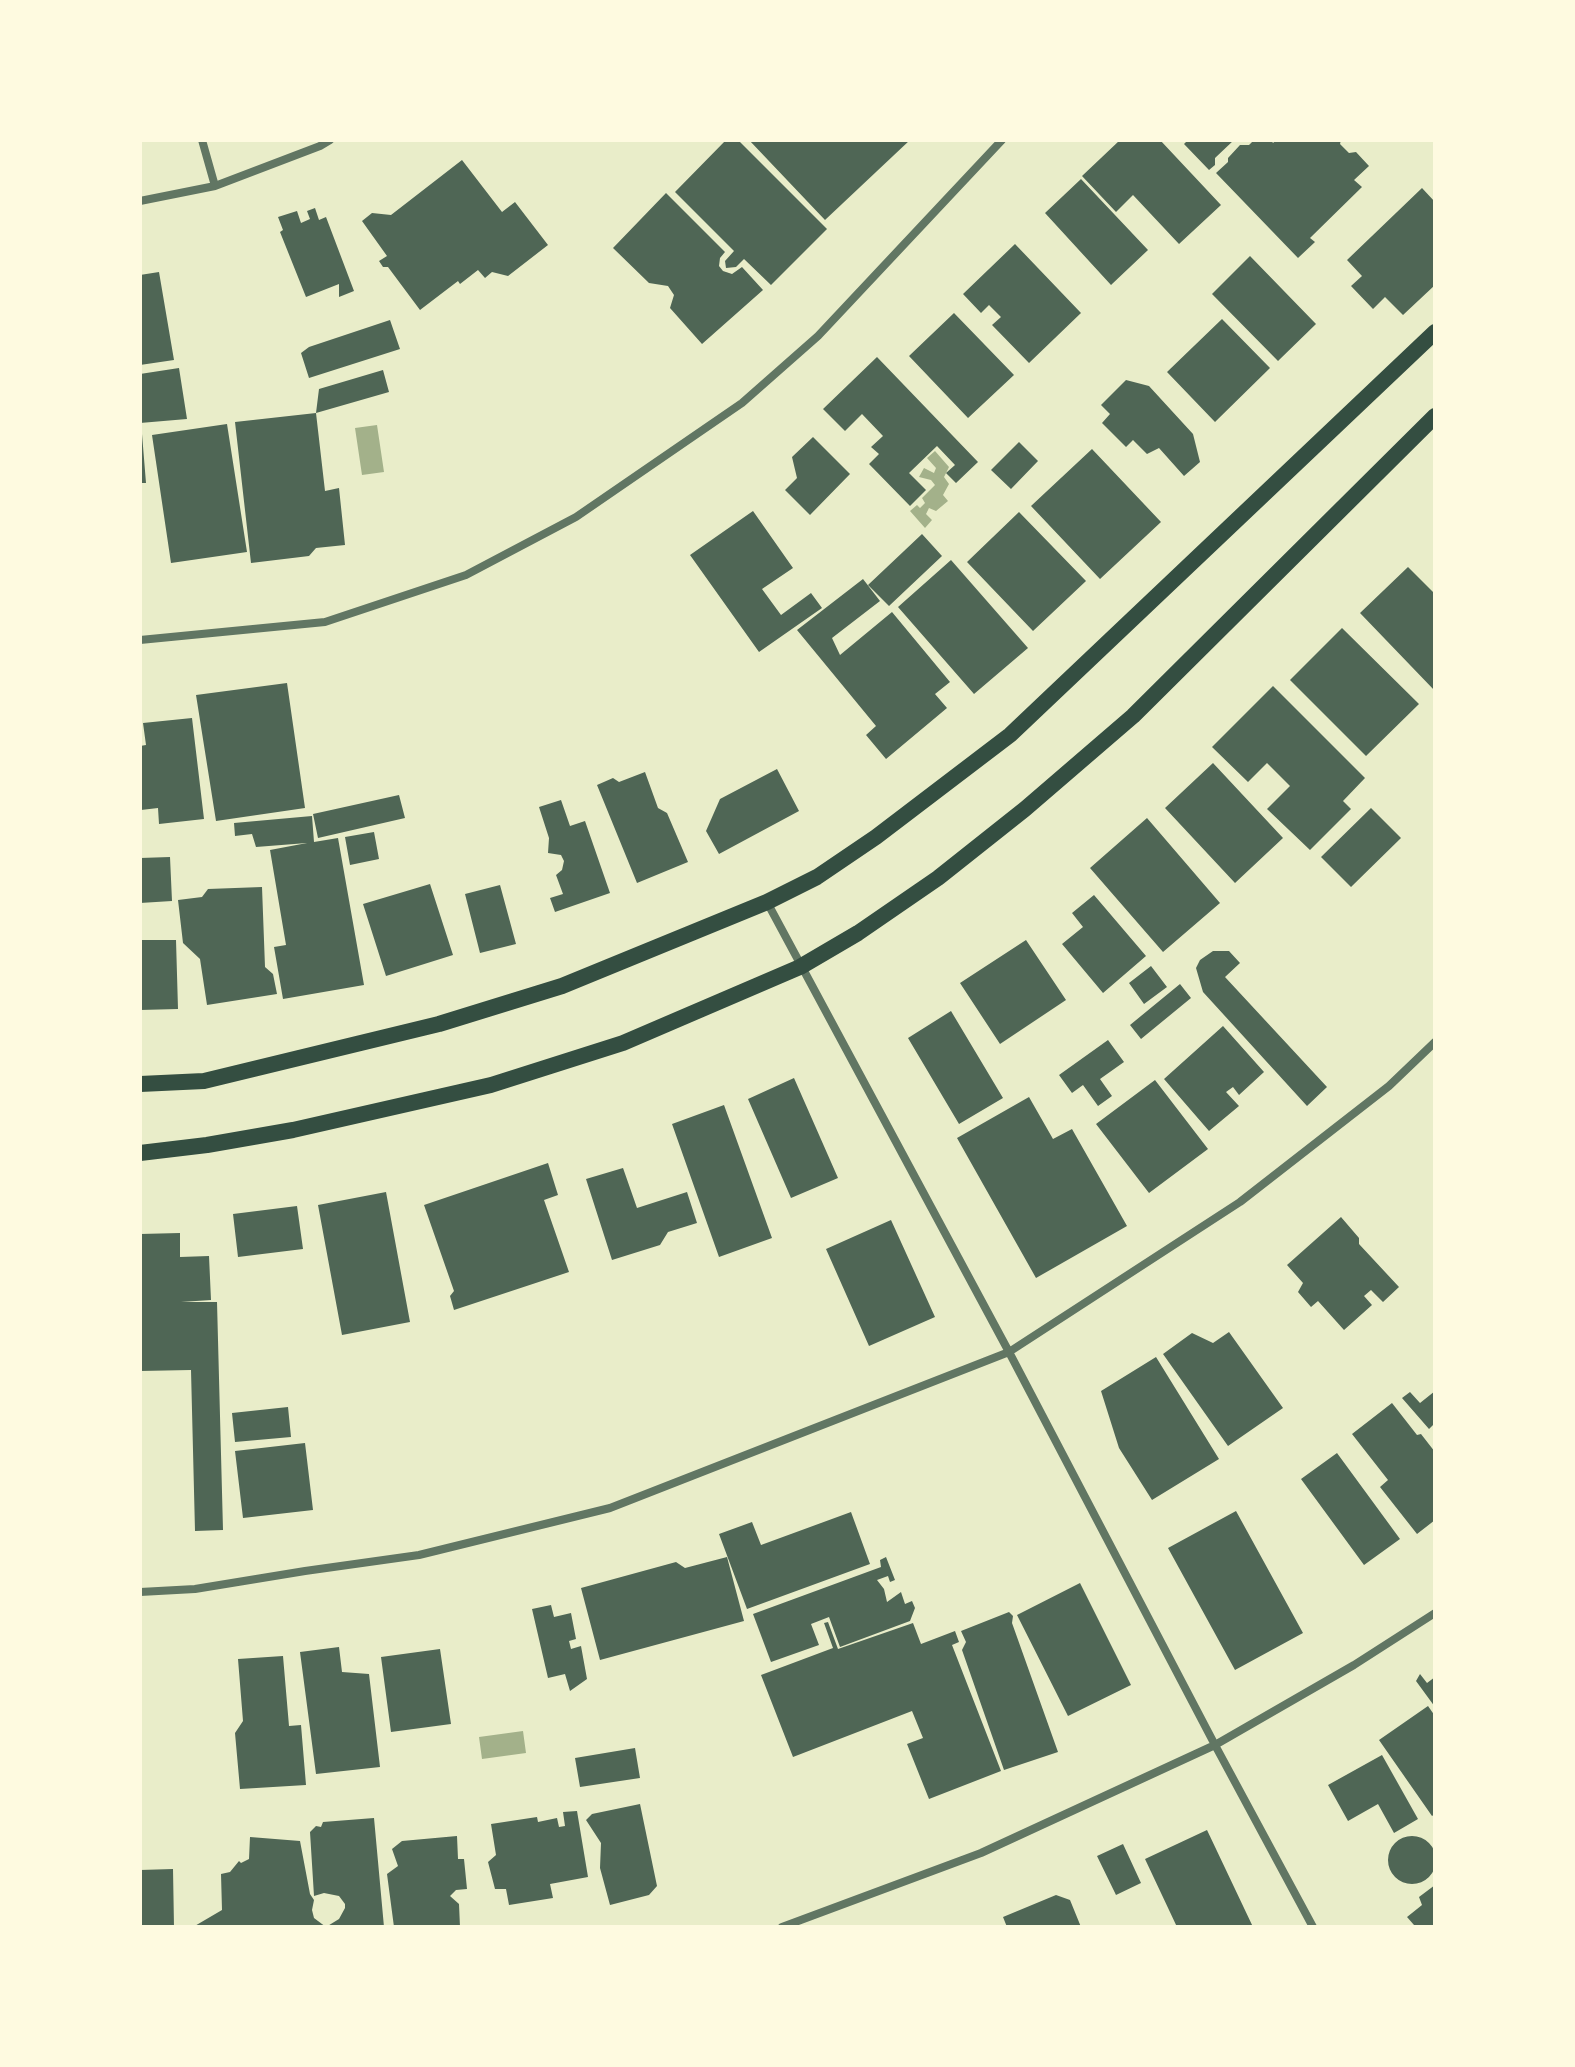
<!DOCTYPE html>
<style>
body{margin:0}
#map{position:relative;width:1575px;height:2067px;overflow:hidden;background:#e9edc9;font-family:Georgia,serif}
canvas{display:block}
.frame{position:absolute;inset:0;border:142px solid #fefae0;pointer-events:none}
</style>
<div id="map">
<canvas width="1575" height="2067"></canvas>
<div class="frame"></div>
</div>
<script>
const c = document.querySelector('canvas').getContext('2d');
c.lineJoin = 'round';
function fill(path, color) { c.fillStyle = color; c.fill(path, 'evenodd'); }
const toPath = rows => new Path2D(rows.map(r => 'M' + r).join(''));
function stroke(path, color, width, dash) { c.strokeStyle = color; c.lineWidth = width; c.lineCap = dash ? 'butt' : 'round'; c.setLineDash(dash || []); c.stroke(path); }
fill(toPath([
 [377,425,384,472,362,475,355,428],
 [935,451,949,467,944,477,949,484,943,495,948,501,936,511,929,508,926,514,932,520,925,528,910,511,917,505,920,508,925,503,922,498,935,485,931,480,919,477,924,468,934,473,936,468,927,458],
 [523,1731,526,1753,482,1759,479,1737]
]), '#a3b18a');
fill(toPath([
 [726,140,738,140,827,229,771,285,744,259,736,267,726,268,725,261,734,251,675,192],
 [749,140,910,140,825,220],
 [1120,140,1160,140,1221,205,1179,244,1133,195,1116,212,1082,176],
 [1188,140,1234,140,1215,158,1215,165,1209,170,1184,144],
 [1254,140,1271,140,1273,143,1276,140,1341,140,1340,144,1349,153,1356,152,1369,166,1354,180,1362,187,1310,238,1315,242,1298,258,1216,173,1228,162,1228,158,1240,145,1249,145],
 [462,160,502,212,515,202,548,245,508,276,492,272,485,278,478,270,460,284,458,281,420,310,388,267,383,267,379,261,387,256,362,221,372,213,391,215],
 [1081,179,1148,250,1111,285,1045,213],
 [1422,188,1435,202,1435,285,1403,315,1385,297,1373,309,1351,286,1362,276,1347,260],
 [666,193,725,252,720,258,719,266,723,271,732,274,742,267,763,290,702,344,670,308,674,295,668,286,649,283,613,248],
 [315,208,319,220,326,217,354,291,339,297,339,284,306,297,280,232,283,230,278,217,297,211,301,223,310,219,307,211],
 [1015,244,1081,313,1029,363,992,325,1001,317,989,305,981,313,963,294],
 [1250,256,1316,324,1278,361,1212,294],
 [159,272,174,360,140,365,140,275],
 [954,313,1014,375,968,418,909,356],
 [1222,319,1270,368,1215,422,1167,372],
 [390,320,400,349,309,378,301,353,309,347],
 [877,357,978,462,956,483,946,473,955,465,937,446,909,473,926,490,910,506,869,464,879,454,871,447,883,436,862,414,845,431,823,409],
 [179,368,187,419,140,423,140,374],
 [383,370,389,392,316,413,319,389],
 [1126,380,1149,386,1193,434,1200,462,1184,476,1159,448,1147,454,1133,440,1126,447,1102,423,1110,414,1101,405],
 [316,413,325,491,339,488,345,545,316,548,309,556,251,563,235,422],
 [227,424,247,552,171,563,152,435],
 [140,434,142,434,146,483,140,483],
 [813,437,850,474,810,515,785,490,797,478,792,457],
 [1019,442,1038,461,1011,489,991,470],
 [1092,449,1161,522,1100,579,1031,506],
 [753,511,793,568,762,589,781,615,811,593,822,608,759,652,690,555],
 [1019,512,1086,581,1033,631,967,562],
 [922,534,942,556,889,606,868,585],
 [951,560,1028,648,974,694,898,607],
 [1408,567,1435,594,1435,691,1360,613],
 [863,579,880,601,832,638,840,655,892,612,950,682,935,694,947,708,886,759,866,735,876,726,797,630],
 [1342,628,1419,704,1366,756,1290,680],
 [287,683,305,808,216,821,196,695],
 [1273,686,1365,778,1343,801,1351,809,1310,850,1267,809,1290,786,1267,763,1248,782,1212,747],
 [192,718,204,819,159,824,158,808,141,810,140,746,146,745,143,723],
 [1213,763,1283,838,1235,883,1165,808],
 [777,769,799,811,719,854,706,831,720,799],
 [645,772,658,808,667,813,688,862,637,883,597,785,613,778,619,782],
 [399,795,405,818,318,838,313,814],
 [561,800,570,826,585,821,610,893,555,912,550,898,563,894,556,875,562,870,564,861,561,855,548,853,549,838,539,807],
 [1371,808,1401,838,1351,887,1321,857],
 [312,816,314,842,338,838,364,985,283,999,274,947,286,945,270,850,307,843,256,847,252,834,235,836,234,823],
 [1147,818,1220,903,1163,952,1090,868],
 [374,832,379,859,350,865,345,837],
 [170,857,172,901,140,903,140,858],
 [430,884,453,955,386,976,363,904],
 [500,885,516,944,480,953,465,894],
 [262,887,265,967,273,974,277,994,207,1005,200,959,183,943,178,900,202,897,208,889],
 [1094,895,1146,956,1103,993,1062,944,1083,927,1072,913],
 [140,940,176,940,178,1009,140,1010],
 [1026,940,1066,1000,1000,1044,960,983],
 [1213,951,1229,951,1240,963,1225,977,1327,1087,1307,1106,1203,992,1196,968,1200,960],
 [1151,966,1167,987,1144,1004,1129,983],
 [1180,984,1191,998,1141,1039,1130,1025],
 [951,1011,1003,1098,959,1124,908,1038],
 [1223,1026,1264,1072,1239,1095,1233,1087,1226,1092,1239,1106,1209,1131,1164,1079],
 [1108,1040,1124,1062,1100,1079,1112,1096,1098,1106,1083,1085,1072,1093,1059,1075],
 [794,1078,838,1178,791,1198,748,1099],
 [1155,1080,1208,1149,1149,1193,1096,1124],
 [1029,1097,1053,1139,1072,1129,1127,1226,1036,1278,957,1138],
 [724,1105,772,1238,719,1257,672,1124],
 [548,1163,558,1195,544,1200,569,1272,454,1310,450,1296,454,1291,424,1205],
 [623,1168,637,1208,687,1192,697,1223,668,1232,660,1245,612,1260,586,1179],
 [386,1192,410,1322,342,1335,318,1205],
 [297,1206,303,1249,238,1257,233,1214],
 [1341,1217,1359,1238,1359,1244,1399,1287,1383,1302,1371,1290,1364,1296,1372,1305,1344,1330,1318,1301,1311,1307,1298,1292,1303,1283,1287,1265],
 [891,1220,935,1317,869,1346,826,1249],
 [180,1233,180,1257,209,1256,211,1300,181,1302,217,1302,223,1530,195,1531,191,1370,140,1371,140,1234],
 [1229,1332,1283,1408,1228,1446,1163,1354,1192,1333,1213,1343],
 [1156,1357,1219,1459,1152,1500,1119,1448,1101,1391],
 [1435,1391,1435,1423,1429,1429,1402,1398,1410,1392,1420,1403],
 [1392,1403,1417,1435,1421,1434,1435,1452,1435,1520,1417,1534,1380,1487,1388,1480,1352,1434],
 [288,1407,291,1437,235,1442,232,1413],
 [305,1443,313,1510,243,1518,235,1451],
 [1337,1453,1400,1539,1364,1565,1301,1479],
 [1236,1511,1303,1633,1235,1670,1168,1548],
 [851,1512,870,1564,747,1609,719,1534,752,1522,761,1545],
 [727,1557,744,1621,600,1660,581,1588,676,1562,685,1568],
 [886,1557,895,1580,890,1582,888,1576,877,1580,884,1589,887,1602,901,1592,905,1604,912,1601,915,1608,910,1621,840,1647,829,1617,811,1624,819,1645,771,1662,753,1614,881,1567,880,1560],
 [1080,1583,1131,1685,1068,1716,1017,1615],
 [551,1605,554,1617,571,1613,576,1639,569,1641,571,1649,581,1646,587,1679,570,1691,565,1674,548,1678,532,1609],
 [1009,1612,1013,1616,1012,1623,1058,1752,1004,1770,962,1650,966,1642,961,1631],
 [828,1622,838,1649,913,1623,921,1644,955,1631,959,1642,952,1645,1001,1771,929,1799,907,1744,923,1738,912,1711,793,1757,761,1675,833,1648,824,1623],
 [339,1647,342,1672,369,1674,380,1767,316,1774,300,1652],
 [440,1649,451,1724,391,1732,381,1657],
 [283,1656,289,1726,301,1725,306,1785,240,1789,235,1733,243,1721,238,1659],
 [1420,1674,1427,1683,1435,1677,1435,1707,1416,1681],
 [1428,1706,1435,1716,1435,1814,1432,1816,1379,1740],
 [635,1748,640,1778,580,1787,575,1758],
 [1382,1755,1418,1819,1394,1833,1378,1804,1348,1821,1328,1785],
 [640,1804,657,1886,649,1895,610,1905,600,1868,601,1843,586,1820,592,1814],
 [577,1811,588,1877,550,1884,553,1898,509,1905,506,1889,495,1889,488,1862,496,1855,491,1824,537,1817,538,1822,557,1818,559,1827,565,1826,563,1812],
 [374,1818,384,1927,193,1927,222,1910,221,1874,230,1872,239,1861,241,1863,249,1859,250,1837,300,1841,310,1894,314,1900,312,1910,314,1918,326,1927,339,1919,345,1908,345,1904,339,1896,324,1893,314,1896,310,1832,316,1826,321,1827,323,1822],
 [1207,1830,1253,1927,1177,1927,1145,1859],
 [457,1836,458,1859,464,1859,467,1889,456,1890,450,1896,459,1904,460,1927,394,1927,387,1874,398,1866,392,1849,402,1841],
 '1388 1860a24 24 0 1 1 48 0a24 24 0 1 1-48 0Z',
 [1123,1844,1141,1883,1116,1895,1097,1856],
 [173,1869,174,1927,140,1927,140,1870],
 [1435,1885,1435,1927,1411,1927,1414,1925,1407,1917,1422,1905,1419,1897],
 [1056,1895,1070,1900,1081,1927,1007,1927,1003,1917]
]), '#4f6655');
stroke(toPath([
 [202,140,215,186],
 [140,201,215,186,320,146,330,140],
 [140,640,325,622,466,575,576,517,742,403,818,336,1002,140],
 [767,902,1009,1352,1215,1745,1313,1927],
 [140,1592,195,1589,305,1571,419,1555,610,1508,1009,1352,1240,1202,1389,1086,1435,1042],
 [782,1927,981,1853,1215,1745,1354,1665,1435,1613]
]), '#617663', 8);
stroke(toPath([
 [140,1084,204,1081,439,1024,562,986,767,902,817,877,876,837,1010,735,1435,332],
 [140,1153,207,1145,293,1130,491,1085,623,1043,800,967,858,933,938,878,1025,809,1133,716,1435,416]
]), '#344e41', 16);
</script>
